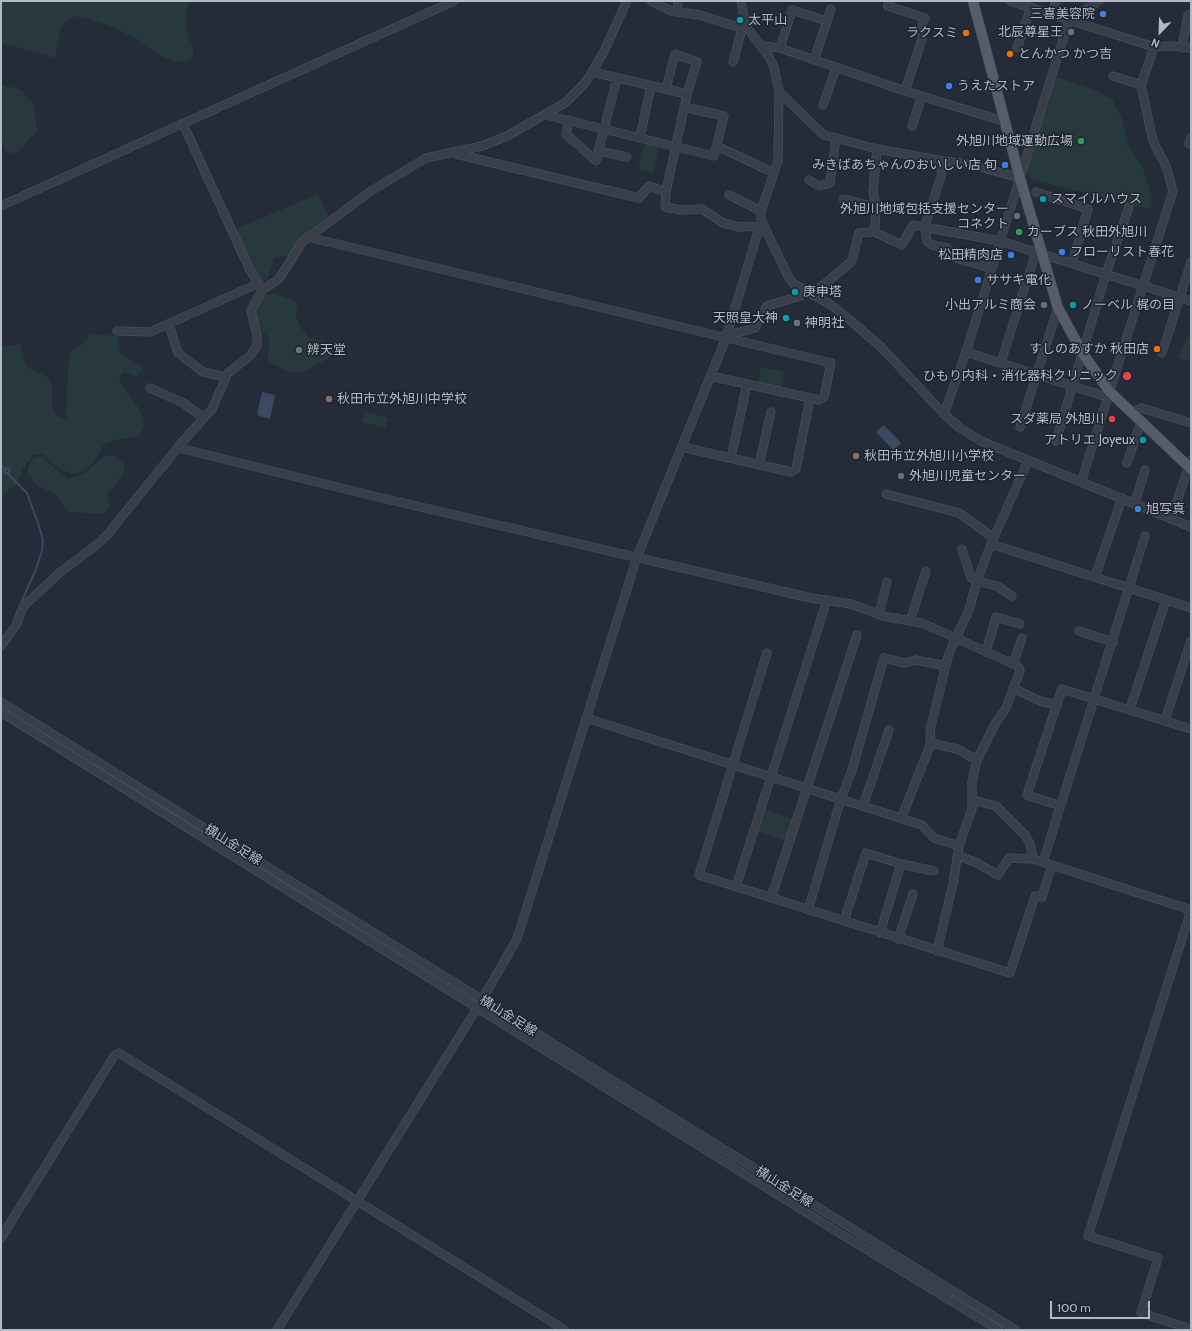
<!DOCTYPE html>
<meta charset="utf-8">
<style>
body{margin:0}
#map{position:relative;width:1192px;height:1331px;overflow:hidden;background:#242c3a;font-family:Cabin,sans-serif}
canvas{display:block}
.frame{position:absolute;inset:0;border:2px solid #b3bac6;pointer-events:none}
.north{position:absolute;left:1140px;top:12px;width:40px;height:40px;-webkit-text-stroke:3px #1d242f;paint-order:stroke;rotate:203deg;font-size:11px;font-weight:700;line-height:16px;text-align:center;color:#b3bac6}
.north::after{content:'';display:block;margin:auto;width:14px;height:18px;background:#b3bac6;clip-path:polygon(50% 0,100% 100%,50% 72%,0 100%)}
.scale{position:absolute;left:1050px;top:1301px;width:100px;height:18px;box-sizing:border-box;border:2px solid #b3bac6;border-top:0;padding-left:5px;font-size:12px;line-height:14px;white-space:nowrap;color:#b3bac6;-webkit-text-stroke:3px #1d242f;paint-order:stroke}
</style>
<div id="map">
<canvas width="1192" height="1331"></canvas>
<div class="frame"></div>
<div class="north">N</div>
<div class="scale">100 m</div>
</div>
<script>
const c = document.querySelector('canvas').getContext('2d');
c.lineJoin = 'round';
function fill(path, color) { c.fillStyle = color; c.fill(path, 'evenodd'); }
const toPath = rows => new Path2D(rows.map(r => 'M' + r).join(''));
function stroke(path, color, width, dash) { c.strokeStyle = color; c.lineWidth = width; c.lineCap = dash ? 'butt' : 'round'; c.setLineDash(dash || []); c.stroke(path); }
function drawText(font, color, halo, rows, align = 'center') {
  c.font = font + ' Cabin,"Noto Sans JP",sans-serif'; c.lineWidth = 3; c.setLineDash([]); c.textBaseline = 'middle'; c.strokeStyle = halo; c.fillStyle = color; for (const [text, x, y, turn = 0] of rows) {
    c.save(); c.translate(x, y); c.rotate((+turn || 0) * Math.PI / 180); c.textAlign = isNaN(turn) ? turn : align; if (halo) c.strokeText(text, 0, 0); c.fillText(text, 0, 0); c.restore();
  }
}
fill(toPath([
 [1,1,191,1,188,6,186,20,188,38,193,45,193,55,189,60,176,62,157,54,135,38,108,25,77,16,66,20,61,29,55,58,1,43],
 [1056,77,1093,89,1112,99,1123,121,1127,145,1142,165,1152,197,1151,208,1133,206,1031,179,1026,171],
 [1,84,21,90,34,104,37,131,16,154,6,151,1,140],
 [645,141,659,145,654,172,638,170],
 [318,194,328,216,327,219,301,240,287,256,277,257,274,259,267,281,263,282,259,280,236,229],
 [265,294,278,295,297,302,296,319,302,329,308,337,322,341,333,346,334,355,304,372,287,372,268,361,269,338,258,327,255,311],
 [91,334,118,336,118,349,124,356,141,365,144,370,136,376,124,372,119,377,122,386,138,407,144,425,140,437,114,440,104,444,93,462,84,471,71,474,55,466,43,454,34,455,22,470,16,485,1,495,1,346,20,344,26,366,47,377,52,386,52,407,60,419,66,419,69,353,81,345],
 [1187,336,1191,337,1191,362,1179,358],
 [761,367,784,371,781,388,758,382],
 [365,412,388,418,386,428,362,422],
 [115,455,124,464,124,473,107,495,110,507,105,513,100,514,69,512,64,508,58,497,49,491,38,486,28,474,28,466,34,458,38,457,43,457,67,479,83,474,104,456],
 [763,808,793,819,786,841,757,831]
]), '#27393c');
fill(toPath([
 [262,392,275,395,270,419,257,415],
 [884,425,901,443,894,451,876,432]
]), '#3b4962');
stroke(toPath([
 [1,465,5,469],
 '4.5 471a2.5 2.5 0 1 1 5 0a2.5 2.5 0 1 1-5 0Z',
 [8,474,27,493,39,526,43,540,42,551,36,569,22,601]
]), '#3b4962', 2);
const minor = toPath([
 [651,1,671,11,700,15,734,26,745,25],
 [741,1,745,25,769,57,774,67,779,92,778,161,761,211,761,220,789,278,794,284,831,305,850,320,881,347,944,414,960,428,981,441,1191,527],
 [889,1,888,6,925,18,920,31],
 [1010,1,1154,47,1172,46,1191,48],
 [677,12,678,1],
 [1051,14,1056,1],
 [762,46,780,48,905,91,1006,122],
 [1182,46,1188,15],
 [780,48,792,10,827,21],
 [1017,48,1031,7],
 [814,60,831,9],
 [733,62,743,25],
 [592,72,687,94,666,192,665,207,682,210,702,209,723,223,740,227,763,226],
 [1113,76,1141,85],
 [666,89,675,54,697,62,687,94],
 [905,91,922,39],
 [779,92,824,135,877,149,943,161,968,164,1013,176,1019,175],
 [823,105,836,68],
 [546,115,714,156,724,116,684,107],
 [569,120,566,134,596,161,617,78],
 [912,126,922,96],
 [640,137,651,86],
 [1189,144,1191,138],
 [717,146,774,173],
 [599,151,627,157],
 [456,154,639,198,649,186,666,192],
 [943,161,941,176,925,226,927,241,932,245,947,248,955,258,992,268],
 [809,180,819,186,830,183,836,138],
 [1036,192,1088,209,1072,263],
 [729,195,761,211],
 [843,199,876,207],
 [1,206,454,1],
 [872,231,902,245,913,225,1000,241,1191,301],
 [308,237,831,363,824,397,819,400,710,376],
 [262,290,279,279,302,242,371,191,426,158,482,146,507,136,565,103,585,83,592,72,604,51,627,1],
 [813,294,852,261,859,233,871,232,875,227,876,207,873,191,877,149],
 [169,325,178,353,203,372,226,377],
 [117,331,150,332,257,284],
 [727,333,732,334,755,328,767,306,800,296,802,290],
 [966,352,1107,397],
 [1162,353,1191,262],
 [1001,362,1036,252],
 [150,388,183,403,204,418],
 [1131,413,1141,408,1191,423],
 [944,414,966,352,1069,20,1099,1],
 [1020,427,1058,308],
 [1056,441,1106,274,1129,207],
 [682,447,791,472,796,469,810,398],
 [179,448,382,498,811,598,851,604,883,616,922,623,1018,666,1020,671,1006,708,995,724,977,760,972,782,972,809,959,846,953,884,937,951],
 [731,458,747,384],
 [1127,463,1141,422],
 [759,465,771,412],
 [1081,482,1173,191,1166,166,1153,141,1141,85,1154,47],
 [886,494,959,513,994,538],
 [1135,503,1145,470],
 [1171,519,1191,460],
 [991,544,1191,608],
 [962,549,971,578,977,581,997,586,1012,596],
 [1095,577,1122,498],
 [879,614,887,582],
 [910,621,926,571],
 [1079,631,1113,642],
 [1,646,16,625,23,607,58,574,94,547,107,535,184,440,212,409,228,373,251,355,257,345,257,335,251,311,262,290,250,270,183,124],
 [986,652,996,617,1020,624],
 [767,653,699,875,1010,973,1035,896,1042,897,1052,865],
 [1013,664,1022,638],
 [1013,688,1040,701,1057,705],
 [1,702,1016,1330],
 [1130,709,1166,600],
 [1,712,841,1234,999,1330],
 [586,718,922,825,934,838,959,846],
 [1165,720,1191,641],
 [931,743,957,749,977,760],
 [973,800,996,806,1025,835,1030,844,1033,859,1191,910],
 [863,806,889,730],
 [1061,806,1027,795,1062,689,1191,729],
 [901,819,931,743,930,737,931,726,949,653,969,610,977,581,991,544,1028,461],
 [958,856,975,862,998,875,1009,858,1033,859],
 [1043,862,1145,536],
 [901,864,934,871],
 [736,887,827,600],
 [771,898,857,635],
 [808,910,841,799,852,770,884,658,905,663,916,660,946,666],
 [1191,910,1088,1236,1158,1258,1141,1313,1191,1329],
 [844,921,866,853,901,864,880,933],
 [898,939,913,894],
 [1,1238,114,1056,119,1053,565,1330],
 [277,1330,482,1000,517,939,637,557,726,338,757,235,763,226]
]);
const major = toPath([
 [973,1,1019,175,1058,308,1083,354,1110,392,1191,469]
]);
stroke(minor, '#505762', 9);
stroke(major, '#414853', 11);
stroke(minor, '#383f4a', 8);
stroke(major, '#565d6a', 10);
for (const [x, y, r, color] of [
 [1103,14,4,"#3f7fe0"],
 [740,20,4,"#0f9aa8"],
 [1071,32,4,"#6b7280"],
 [966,33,4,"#e8710a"],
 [1010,54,4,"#e8710a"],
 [949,86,4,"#3f7fe0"],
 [1081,141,4,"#2e9e5b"],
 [1005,165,4,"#3f7fe0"],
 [1043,199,4,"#0f9aa8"],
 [1017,216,4,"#5c6f8a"],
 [1019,232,4,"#2e9e5b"],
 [1062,252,4,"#3f7fe0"],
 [1011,255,4,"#3f7fe0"],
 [978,280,4,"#3f7fe0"],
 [795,292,4,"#0f9aa8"],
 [1044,305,4,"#5c6f8a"],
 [1073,305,4,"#0f9aa8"],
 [786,318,4,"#0f9aa8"],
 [797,323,4,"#6b7280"],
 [1157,349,4,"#e8710a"],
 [299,350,4,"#6b7280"],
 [1127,376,5,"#e0444e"],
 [329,399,4,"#8d6e63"],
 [1112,419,4,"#e0444e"],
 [1143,440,4,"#0f9aa8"],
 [856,456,4,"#8d6e63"],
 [901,476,4,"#5c6f8a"],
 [1138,509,4,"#3f7fe0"]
]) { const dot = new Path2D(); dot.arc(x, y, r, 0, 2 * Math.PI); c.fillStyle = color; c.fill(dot); stroke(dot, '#1d242f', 1.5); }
drawText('13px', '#b3bac6', '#1d242f', [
 ["三喜美容院",1095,14,"right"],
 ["太平山",748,20],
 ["北辰尊星王",1063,32,"right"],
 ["ラクスミ",958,33,"right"],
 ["とんかつ かつ吉",1018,54],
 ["うえたストア",957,86],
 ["外旭川地域運動広場",1073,141,"right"],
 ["みきばあちゃんのおいしい店 旬",997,165,"right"],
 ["スマイルハウス",1051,199],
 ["外旭川地域包括支援センター",1009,209,"right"],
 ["コネクト",1009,224,"right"],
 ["カーブス 秋田外旭川",1027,232],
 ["フローリスト春花",1070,252],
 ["松田精肉店",1003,255,"right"],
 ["ササキ電化",986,280],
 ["庚申塔",803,292],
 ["小出アルミ商会",1036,305,"right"],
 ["ノーベル 梶の目",1081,305],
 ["天照皇大神",778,318,"right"],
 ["神明社",805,323],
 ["すしのあすか 秋田店",1149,349,"right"],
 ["辨天堂",307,350],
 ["ひもり内科・消化器科クリニック",1118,376,"right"],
 ["秋田市立外旭川中学校",337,399],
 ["スダ薬局 外旭川",1104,419,"right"],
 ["アトリエ Joyeux",1135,440,"right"],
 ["秋田市立外旭川小学校",864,456],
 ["外旭川児童センター",909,476],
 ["旭写真",1146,509]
], 'left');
drawText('13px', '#b3bac6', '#1d242f', [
 ["横山金足線",233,845,32],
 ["横山金足線",508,1016,32],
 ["横山金足線",784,1187,32]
]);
</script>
